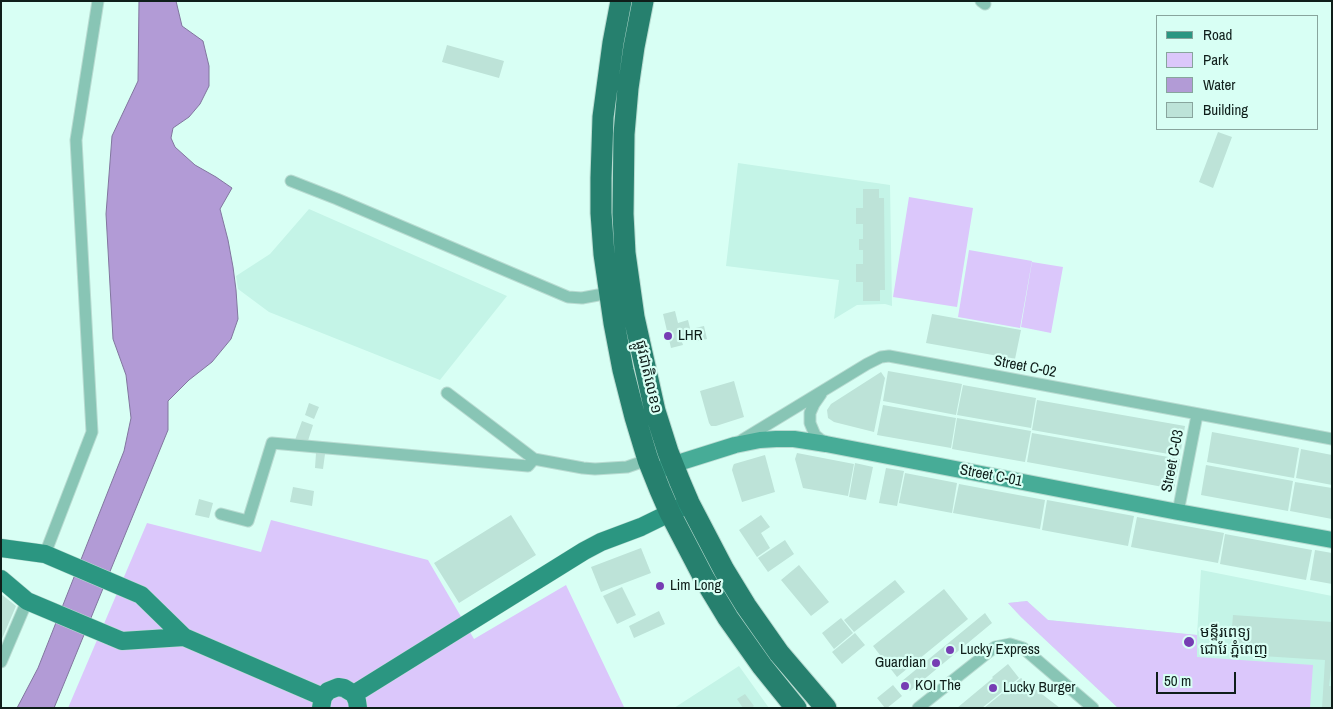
<!DOCTYPE html>
<meta charset="utf-8">
<style>
body{margin:0}
#map{position:relative;width:1333px;height:709px;overflow:hidden;background:#d8fff4;font-family:"Archivo Narrow",sans-serif}
canvas{display:block}
.frame{position:absolute;inset:0;border:2px solid #0f1e1a;pointer-events:none}
.legend{position:absolute;left:1156px;top:15px;width:162px;height:115px;box-sizing:border-box;background:#d8fff4;border:1px solid #88a59d;margin:0;padding:6px 9px;list-style:none;font-size:15px;color:#0f1e1a}
.legend li{display:flex;align-items:center;gap:10px;height:25px}
.legend b{width:25px;border:1px solid #88a59d}
.scale{position:absolute;left:1156px;top:672px;width:80px;height:22px;box-sizing:border-box;border:2px solid #0f1e1a;border-top:0;padding-left:6px;font-size:15px;line-height:18px;white-space:nowrap;color:#0f1e1a;-webkit-text-stroke:4px #d8fff4;paint-order:stroke}
</style>
<div id="map">
<canvas width="1333" height="709"></canvas>
<div class="frame"></div>
<ul class="legend">
<li><b style="height:6px;background:#2b9681"></b>Road</li>
<li><b style="height:14px;background:#dbc7fb"></b>Park</li>
<li><b style="height:14px;background:#b29bd6"></b>Water</li>
<li><b style="height:14px;background:#bde3d8"></b>Building</li>
</ul>
<div class="scale">50 m</div>
</div>
<script>
const c = document.querySelector('canvas').getContext('2d');
c.lineJoin = 'round';
function fill(path, color) { c.fillStyle = color; c.fill(path, 'evenodd'); }
const toPath = rows => new Path2D(rows.map(r => 'M' + r).join(''));
function stroke(path, color, width, dash) { c.strokeStyle = color; c.lineWidth = width; c.lineCap = dash ? 'butt' : 'round'; c.setLineDash(dash || []); c.stroke(path); }
function drawText(font, color, halo, rows, align = 'center') {
  c.font = font + ' "Archivo Narrow","Noto Sans Khmer",sans-serif'; c.lineWidth = 4.5; c.setLineDash([]); c.textBaseline = 'middle'; c.strokeStyle = halo; c.fillStyle = color; for (const [text, x, y, turn = 0] of rows) {
    c.save(); c.translate(x, y); c.rotate((+turn || 0) * Math.PI / 180); c.textAlign = isNaN(turn) ? turn : align; if (halo) c.strokeText(text, 0, 0); c.fillText(text, 0, 0); c.restore();
  }
}
fill(toPath([
 [738,163,890,185,892,306,885,304,857,305,834,319,839,280,726,266],
 [309,209,507,296,440,380,269,312,238,289,236,276,270,254],
 [1201,570,1332,596,1332,708,1118,708,1021,617,1008,603,1027,601,1048,620,1197,635],
 [739,666,769,708,674,708]
]), '#c4f4e7');
fill(toPath([
 [909,197,973,208,957,307,893,297],
 [969,250,1032,261,1020,328,958,317],
 [1032,262,1063,267,1051,333,1021,327],
 [271,520,428,560,474,639,566,585,624,707,68,708,147,523,261,552],
 [1027,601,1048,620,1197,635,1197,657,1313,665,1310,708,1118,708,1021,617,1008,603]
]), '#dbc7fb');
const water = toPath([
 [139,1,176,1,182,26,203,41,209,66,209,86,200,104,189,117,173,128,171,138,175,147,195,165,216,177,232,188,220,209,228,240,233,267,236,290,238,319,231,339,212,362,189,380,168,401,168,430,54,708,17,708,38,668,124,451,131,418,126,375,113,339,106,214,112,136,138,81,139,1]
]);
fill(water, '#b29bd6');
stroke(water, '#81769e', 1);
fill(toPath([
 [447,45,504,61,499,78,442,62],
 [1218,132,1232,137,1213,188,1199,182],
 [863,189,879,189,879,198,884,198,885,290,880,290,880,301,863,301,863,282,856,282,856,264,863,264,863,250,859,250,859,239,863,239,863,224,856,224,856,208,863,208],
 [675,311,678,323,688,320,692,336,681,339,683,345,671,348,663,314],
 [932,314,1021,330,1015,359,926,343],
 [704,326,707,339,694,342,691,329],
 [888,371,962,384,956,415,883,401],
 [881,372,885,378,874,432,834,422,828,418,827,410,831,404],
 [734,381,744,417,716,426,711,426,709,423,700,391],
 [963,385,1036,398,1031,428,957,415],
 [1037,400,1185,426,1180,456,1032,430],
 [309,403,319,407,314,419,305,415],
 [883,405,956,418,951,448,877,435],
 [957,418,1031,431,1025,462,952,449],
 [302,421,313,425,307,444,295,440],
 [1212,432,1299,448,1294,478,1207,462],
 [1032,433,1180,459,1174,489,1027,462],
 [1301,449,1332,455,1332,485,1296,478],
 [316,453,325,454,323,469,315,468],
 [797,453,854,464,848,496,803,488,795,459],
 [765,455,775,492,742,502,732,470,733,466,734,464],
 [855,463,873,467,866,500,849,497],
 [1206,465,1293,481,1288,511,1201,495],
 [886,468,904,471,897,506,879,503],
 [905,473,957,483,952,513,899,503],
 [1295,482,1332,488,1332,519,1290,511],
 [959,484,1045,500,1040,529,953,513],
 [293,487,314,491,312,506,290,502],
 [199,499,213,503,209,518,195,515],
 [1047,500,1134,516,1128,546,1042,530],
 [511,515,536,555,459,603,434,563],
 [761,515,770,527,761,533,770,548,757,557,739,530],
 [1137,517,1224,533,1218,563,1131,547],
 [1225,534,1312,550,1306,580,1220,564],
 [785,540,794,554,768,572,758,558],
 [641,548,651,573,601,592,591,567],
 [1315,550,1332,553,1332,584,1310,580],
 [799,565,829,602,811,616,781,580],
 [895,580,905,592,854,632,844,620],
 [622,587,636,615,617,624,603,596],
 [944,589,968,619,897,677,873,646],
 [1,594,16,606,1,641],
 [659,611,665,624,634,638,629,626],
 [985,613,992,623,910,691,902,681],
 [1233,615,1332,622,1332,661,1329,686,1332,686,1332,708,1322,708,1325,660,1230,654],
 [841,618,853,633,834,649,822,633],
 [855,633,865,645,842,664,832,652],
 [1008,664,1019,678,982,708,957,708,993,678,992,677],
 [1021,678,1060,708,984,708],
 [893,685,902,696,887,708,885,708,877,698],
 [745,694,754,706,751,708,743,708,737,699]
]), '#bde3d8');
const street = toPath([
 [981,1,985,4],
 [291,181,337,199,568,297,582,298,609,293],
 [447,393,534,459,583,468,595,469,627,467,653,458],
 [821,394,814,404,810,413,810,423,815,435,826,444],
 [742,440,867,364,881,357,889,356,1332,439],
 [1178,512,1197,415],
 [221,514,248,521,272,443,528,466,534,459],
 [45,554,92,432,76,140,98,1],
 [1,662,27,601],
 [918,708,995,647,1010,644,1023,648,1093,708]
]);
const secondary = toPath([
 [664,468,681,462,735,445,760,440,776,439,794,439,826,444,1178,512,1332,540]
]);
const primary = toPath([
 [1,548,45,554,141,595,184,637,323,697],
 [1,579,27,601,122,641,184,637],
 [354,694,584,551,601,542,641,527,682,507],
 [321,708,323,697,328,691,338,687,344,688,354,694,357,701,358,708]
]);
const highway = toPath([
 [621,1,613,43,603,117,601,178,601,213,604,254,614,323,623,370,635,417,648,460,660,490,670,513,705,580,728,618,762,666,796,708],
 [643,1,634,47,628,88,624,134,623,214,625,253,634,317,655,411,668,452,680,482,689,503,724,570,746,606,779,653,826,708]
]);
stroke(street, '#b8dbd1', 13);
stroke(secondary, '#b8dbd1', 18);
stroke(primary, '#b8dbd1', 19);
stroke(highway, '#b8dbd1', 23);
stroke(street, '#88c5b5', 11);
stroke(secondary, '#47ac97', 16);
stroke(primary, '#2b9681', 18);
stroke(highway, '#26806e', 21);
for (const [x, y, r, color] of [
 [668,336,5,"#763db3"],
 [660,586,5,"#763db3"],
 [1189,642,6,"#763db3"],
 [950,650,5,"#763db3"],
 [936,663,5,"#763db3"],
 [905,686,5,"#763db3"],
 [993,688,5,"#763db3"]
]) { const dot = new Path2D(); dot.arc(x, y, r, 0, 2 * Math.PI); c.fillStyle = color; c.fill(dot); stroke(dot, '#d8fff4', 2); }
drawText('15px', '#0f1e1a', '#d8fff4', [
 ["LHR",678,336],
 ["Lim Long",670,586],
 ["មន្ទីរពេទ្យ",1200,633],
 ["ជោរែ ភ្នំពេញ",1200,650],
 ["Lucky Express",960,650],
 ["Guardian",926,663,"right"],
 ["KOI The",915,686],
 ["Lucky Burger",1003,688]
], 'left');
drawText('15px', '#0f1e1a', '#d8fff4', [
 ["Street C-02",1025,367,11],
 ["ផ្លូវជាតិលេខ១",648,377,77],
 ["Street C-03",1173,461,-79],
 ["Street C-01",991,476,11]
]);
</script>
